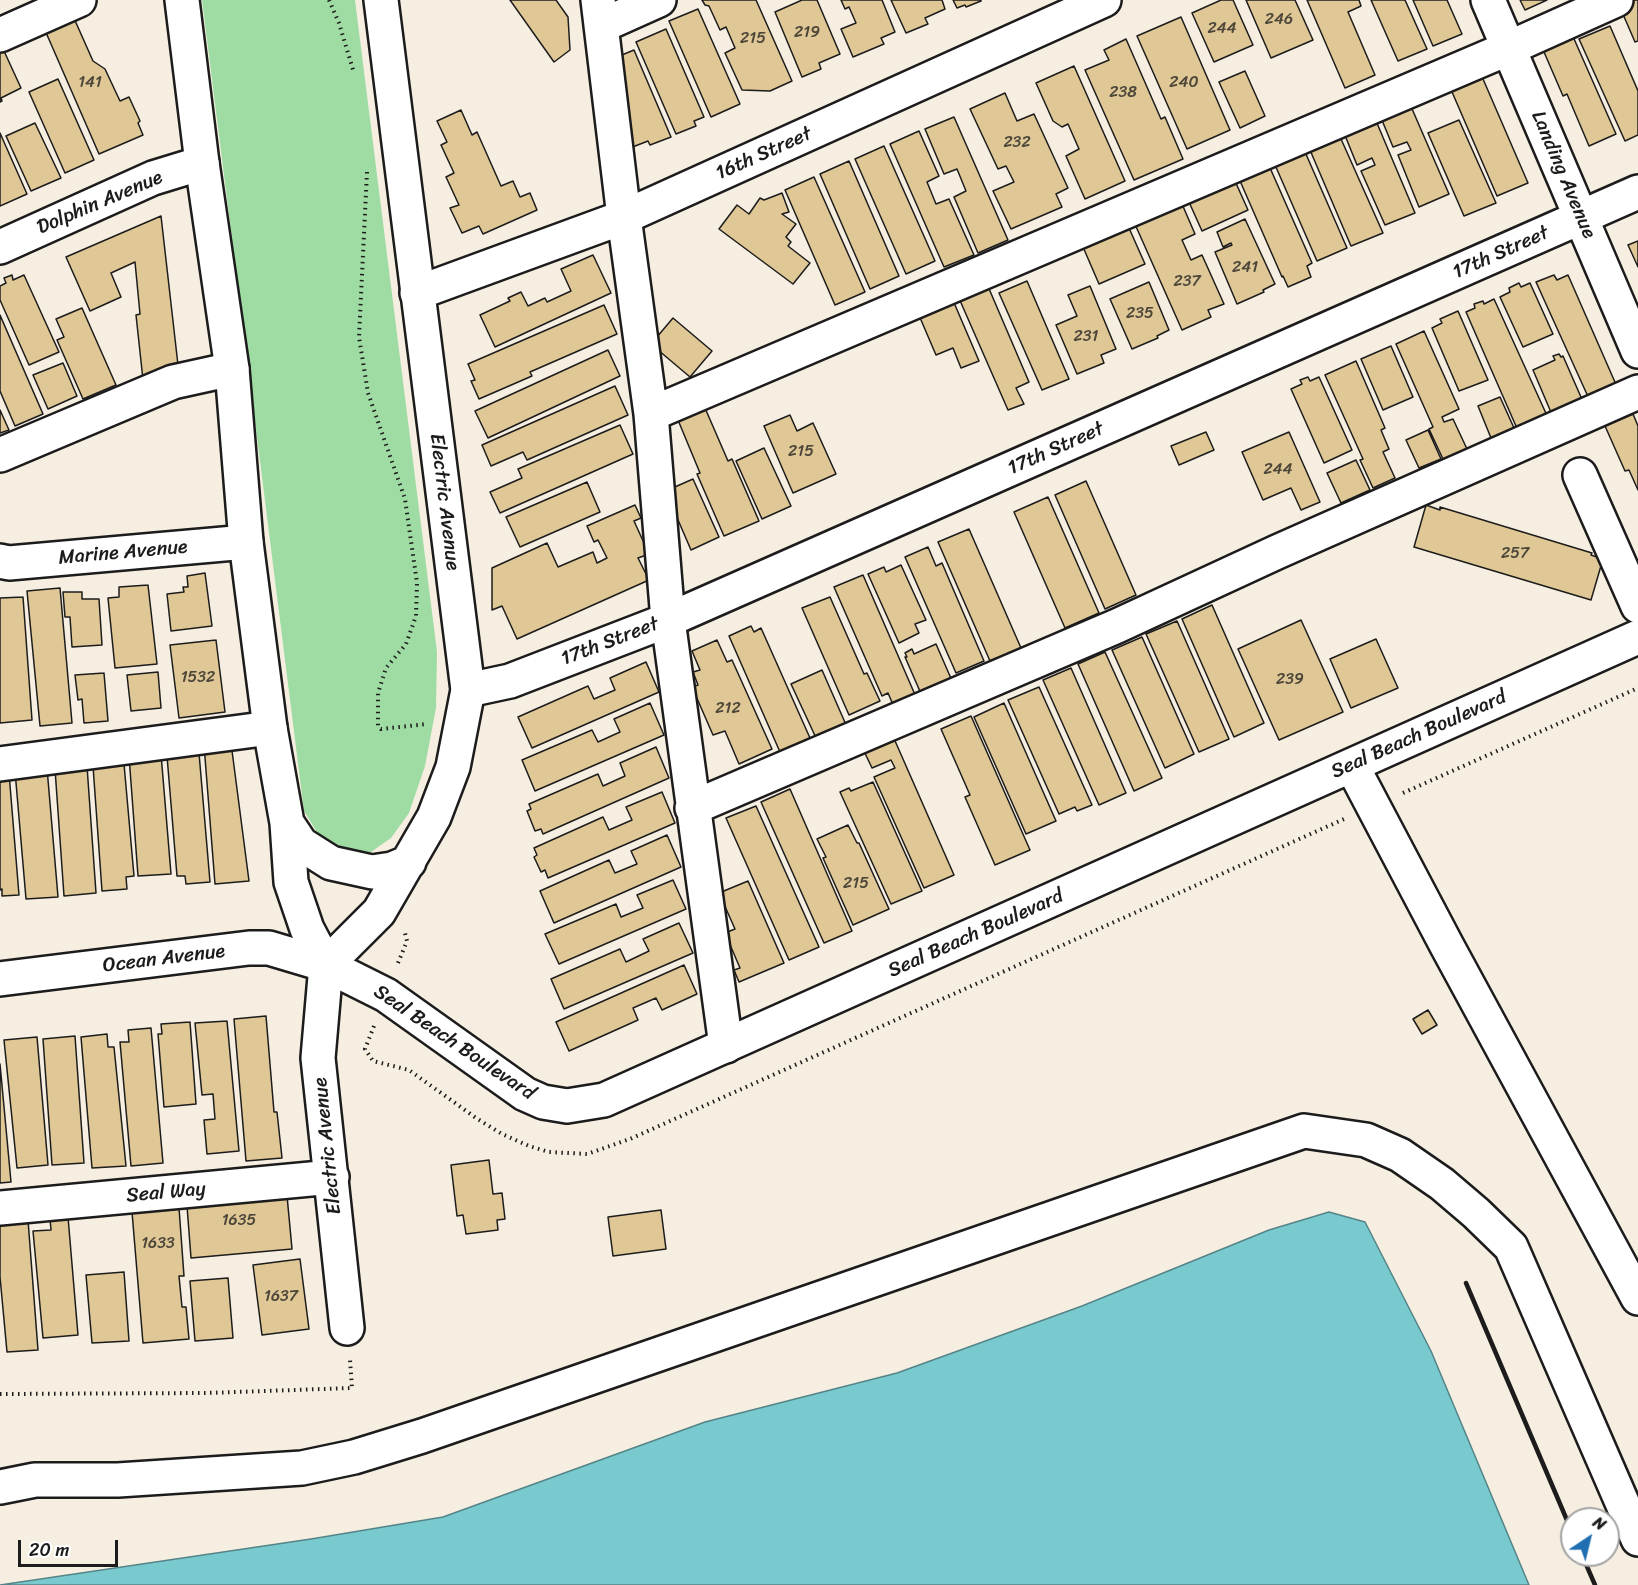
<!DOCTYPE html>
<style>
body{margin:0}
#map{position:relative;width:1638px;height:1585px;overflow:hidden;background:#f6eee0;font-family:Sriracha,sans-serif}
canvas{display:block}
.north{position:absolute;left:1560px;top:1507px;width:60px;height:60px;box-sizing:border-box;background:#fff;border:2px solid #a4a4a4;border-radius:50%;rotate:35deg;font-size:16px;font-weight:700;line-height:24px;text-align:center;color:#1c1c1c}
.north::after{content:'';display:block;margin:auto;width:21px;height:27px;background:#1f6fb2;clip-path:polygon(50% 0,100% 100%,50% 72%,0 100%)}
.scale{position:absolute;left:18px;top:1540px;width:100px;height:27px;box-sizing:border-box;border:3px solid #1c1c1c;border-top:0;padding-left:8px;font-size:18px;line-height:21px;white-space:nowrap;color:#1c1c1c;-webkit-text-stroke:4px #fff;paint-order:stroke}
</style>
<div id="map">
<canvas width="1638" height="1585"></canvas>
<div class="north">N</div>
<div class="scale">20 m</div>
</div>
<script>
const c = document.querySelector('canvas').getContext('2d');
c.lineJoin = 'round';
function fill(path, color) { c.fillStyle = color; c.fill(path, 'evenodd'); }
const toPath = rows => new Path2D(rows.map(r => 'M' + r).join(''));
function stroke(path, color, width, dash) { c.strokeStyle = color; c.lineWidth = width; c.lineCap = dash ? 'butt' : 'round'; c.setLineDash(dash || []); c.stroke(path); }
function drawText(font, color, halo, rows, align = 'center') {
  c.font = font + ' Sriracha,sans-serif'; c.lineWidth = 4.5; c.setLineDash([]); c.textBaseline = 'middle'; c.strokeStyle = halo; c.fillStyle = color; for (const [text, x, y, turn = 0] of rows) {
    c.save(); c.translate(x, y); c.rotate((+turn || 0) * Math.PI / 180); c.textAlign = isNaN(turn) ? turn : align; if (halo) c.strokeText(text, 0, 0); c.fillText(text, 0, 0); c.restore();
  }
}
fill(toPath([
 [202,0,355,0,437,652,436,708,425,766,409,813,391,838,371,852,343,851,320,837,304,811]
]), '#9fdca3');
const water = toPath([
 [1329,1212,1365,1222,1431,1351,1529,1585,0,1585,311,1539,443,1517,705,1422,897,1373,1082,1306,1269,1230,1329,1212]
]);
fill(water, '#79cacf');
stroke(water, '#548487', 1.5);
const building = toPath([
 [510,0,556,0,568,17,570,50,554,62,510,0],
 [702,0,756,0,792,81,770,91,742,90,725,53,735,48,726,27,720,30,709,6,705,5,702,0],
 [802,0,817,0,840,54,819,63,821,69,802,77,775,12,802,0],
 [841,0,882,0,895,32,881,38,884,44,853,57,841,29,856,23,849,7,845,9,841,0],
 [891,0,942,0,945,9,925,18,928,24,906,33,891,0],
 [953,0,981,0,981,1,966,7,965,5,957,8,953,0],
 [1221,0,1233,0,1253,45,1214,62,1192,13,1221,0],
 [1246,0,1295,0,1313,40,1271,58,1246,0],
 [1307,0,1359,0,1361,6,1348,12,1375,75,1345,88,1307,0],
 [1371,0,1405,0,1427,49,1398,61,1371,0],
 [1413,0,1447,0,1462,34,1433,46,1413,0],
 [1520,0,1547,0,1525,10,1520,0],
 [1630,0,1638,0,1638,41,1635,42,1619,5,1630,0],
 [698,9,740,104,711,117,669,21,698,9],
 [73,16,93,61,105,69,120,101,129,97,140,121,138,123,143,135,99,154,44,28,73,16],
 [1181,17,1230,130,1187,149,1137,36,1181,17],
 [1610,26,1638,91,1638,135,1625,141,1579,39,1610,26],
 [666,29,704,117,694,121,696,126,676,134,636,42,666,29],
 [1571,32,1616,134,1589,146,1567,94,1563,96,1541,45,1571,32],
 [1126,39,1161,119,1165,117,1183,159,1134,180,1085,70,1109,60,1104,50,1126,39],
 [634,50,671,137,650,145,648,141,630,148,612,59,634,50],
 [4,51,21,88,1,98,2,101,0,102,0,53,4,51],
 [1074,66,1125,181,1085,199,1066,156,1079,149,1068,124,1062,127,1053,121,1036,83,1074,66],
 [1245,71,1265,116,1240,128,1219,82,1245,71],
 [1480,72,1528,183,1497,196,1449,85,1480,72],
 [58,79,94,160,65,173,29,92,58,79],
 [1005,93,1017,121,1034,114,1068,188,1056,194,1062,207,1011,229,993,191,1014,182,1006,166,998,169,970,109,1005,93],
 [1406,95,1449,194,1419,207,1398,155,1411,150,1407,142,1393,147,1377,108,1406,95],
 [1371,109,1415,213,1385,225,1361,171,1375,165,1372,158,1357,165,1340,123,1371,109],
 [461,110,472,135,477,132,501,186,513,181,520,197,530,193,537,210,483,234,479,226,462,233,450,208,459,205,446,177,454,173,441,145,447,142,437,121,461,110],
 [954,117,1008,240,978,253,954,197,966,191,957,169,944,174,925,129,954,117],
 [1459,120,1496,203,1464,216,1428,133,1459,120],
 [35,123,61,178,31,191,6,136,35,123],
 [1337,130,1383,233,1351,246,1307,143,1337,130],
 [919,131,939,176,927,182,936,204,949,199,974,255,944,267,890,144,919,131],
 [0,133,27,194,0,206,0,133],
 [1302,145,1347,248,1317,261,1272,158,1302,145],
 [884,146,935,261,906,274,855,159,884,146],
 [849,161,899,276,870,289,820,174,849,161],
 [1267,161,1312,263,1307,266,1311,277,1288,287,1283,276,1282,277,1237,174,1267,161],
 [814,177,865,292,835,305,785,190,814,177],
 [1235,181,1248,210,1202,231,1189,202,1235,181],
 [782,193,789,212,782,214,796,224,786,237,791,242,788,246,810,263,793,284,719,229,737,205,749,214,760,198,764,200,782,193],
 [1182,204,1195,234,1182,240,1191,260,1202,255,1224,304,1208,310,1211,317,1182,330,1130,213,1182,204],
 [161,216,178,365,143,380,136,315,140,314,135,262,111,273,121,297,90,311,66,257,161,216],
 [1245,219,1275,284,1263,290,1264,292,1237,304,1215,252,1232,245,1231,243,1223,247,1217,232,1245,219],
 [1129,228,1145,264,1099,284,1083,247,1129,228],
 [1638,241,1638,267,1628,245,1638,241],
 [593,255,611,293,495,347,480,315,510,301,508,298,521,292,528,306,545,298,547,302,571,291,561,269,593,255],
 [12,275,13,280,24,275,59,352,29,365,0,300,0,286,6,283,4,278,12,275],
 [1554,275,1557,280,1568,275,1618,389,1590,401,1536,282,1554,275],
 [1027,281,1069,379,1042,390,999,293,1027,281],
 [1149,282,1169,330,1157,336,1158,338,1132,349,1110,299,1149,282],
 [1519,283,1521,287,1530,283,1553,334,1523,347,1500,297,1510,292,1509,288,1519,283],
 [987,284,1029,382,1016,388,1024,404,1008,410,958,296,987,284],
 [1090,286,1116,349,1101,355,1104,363,1077,374,1056,325,1077,316,1068,295,1090,286],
 [949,291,979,361,961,368,953,348,936,355,915,306,949,291],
 [1494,299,1549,420,1519,433,1466,312,1475,308,1474,304,1483,301,1484,304,1494,299],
 [604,305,617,334,530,372,532,376,479,399,471,381,475,380,468,364,604,305],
 [82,308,116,385,83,399,57,340,64,337,56,319,82,308],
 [1458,311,1488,380,1459,391,1432,328,1442,323,1440,319,1458,311],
 [0,315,43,414,15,426,0,391,0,315],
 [673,318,712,351,690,377,651,344,673,318],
 [1424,331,1459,409,1442,417,1444,422,1453,419,1467,449,1443,459,1429,429,1433,427,1396,344,1424,331],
 [1391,346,1413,397,1383,410,1361,359,1391,346],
 [608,350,620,376,488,438,475,411,608,350],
 [1559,354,1561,357,1563,356,1584,404,1553,417,1533,370,1555,360,1553,356,1559,354],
 [1356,361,1385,428,1381,430,1389,449,1383,452,1395,478,1373,488,1360,460,1363,459,1325,375,1356,361],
 [63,363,77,396,48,409,33,375,63,363],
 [1308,377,1310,381,1319,377,1352,450,1324,463,1291,389,1302,384,1300,380,1308,377],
 [615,386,628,415,527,460,523,452,491,466,482,445,615,386],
 [1500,397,1514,428,1491,438,1478,406,1500,397],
 [705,408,728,461,732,459,759,521,724,536,697,474,700,473,678,420,705,408],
 [0,410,9,430,0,433,0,410],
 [1633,414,1638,426,1638,490,1629,470,1625,471,1605,426,1633,414],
 [790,415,797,431,813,423,836,474,793,493,764,426,790,415],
 [620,425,633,454,500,513,490,492,522,478,518,469,620,425],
 [1428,430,1441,459,1419,468,1406,440,1428,430],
 [1206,432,1214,450,1179,465,1171,446,1206,432],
 [1289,432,1320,502,1301,510,1291,488,1263,500,1242,452,1289,432],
 [764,448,791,506,762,519,736,461,764,448],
 [1356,460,1370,490,1341,503,1327,473,1356,460],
 [693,479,719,537,691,550,672,506,668,490,693,479],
 [1086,481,1136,595,1105,609,1055,495,1086,481],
 [587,482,600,512,520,547,506,517,587,482],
 [1048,497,1099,613,1065,628,1014,512,1048,497],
 [635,505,641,518,634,521,649,554,638,558,649,580,517,639,502,606,492,610,492,568,547,543,558,567,593,552,597,563,607,558,598,540,594,542,587,526,635,505],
 [1426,505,1440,510,1440,507,1592,553,1591,555,1603,559,1591,600,1414,547,1426,505],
 [969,529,1021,648,990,661,938,542,969,529],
 [928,547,936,566,942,563,984,661,956,673,905,557,928,547],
 [901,565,926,620,915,624,919,633,899,643,868,574,884,567,886,572,901,565],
 [205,573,212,626,171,631,167,594,184,592,183,587,188,587,187,576,205,573],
 [863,575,916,697,894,707,888,693,882,696,834,587,863,575],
 [148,585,157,664,115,668,108,598,119,597,119,587,148,585],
 [60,588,72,723,40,726,27,591,60,588],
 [63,592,82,592,82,599,99,599,102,645,72,647,70,617,65,617,63,592],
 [23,597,32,720,0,723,0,598,23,597],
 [830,597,864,674,867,673,880,701,849,715,802,608,830,597],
 [1212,605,1264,723,1234,737,1182,619,1212,605],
 [1301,620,1343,712,1279,740,1238,649,1301,620],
 [1177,621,1229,739,1199,752,1146,634,1177,621],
 [751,626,754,632,761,628,810,738,780,752,729,636,751,626],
 [1142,637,1194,754,1165,768,1112,650,1142,637],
 [1376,639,1398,688,1351,708,1330,659,1376,639],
 [216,640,225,712,179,718,170,645,216,640],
 [717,640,727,662,732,660,772,749,739,764,725,731,713,735,692,687,698,685,693,672,700,670,692,651,717,640],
 [936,644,953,683,922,696,905,657,907,657,905,653,912,649,914,654,936,644],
 [1105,652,1162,778,1134,791,1078,664,1105,652],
 [646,662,659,692,532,748,518,717,588,686,594,699,615,690,610,678,646,662],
 [1071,668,1126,793,1099,805,1043,680,1071,668],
 [822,670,847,727,817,740,791,684,822,670],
 [158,672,161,708,131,711,127,675,158,672],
 [104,673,108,721,84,723,82,699,78,700,75,675,104,673],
 [1039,687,1092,805,1077,811,1075,807,1059,814,1008,700,1039,687],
 [650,703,664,735,535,791,522,760,592,730,598,742,620,732,614,719,650,703],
 [1004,703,1056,821,1026,834,974,717,1004,703],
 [971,716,1030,850,995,865,965,797,970,795,941,729,971,716],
 [892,734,954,875,924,888,874,777,895,768,891,760,872,768,862,747,892,734],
 [231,743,249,881,215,884,204,745,231,743],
 [656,747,669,778,543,834,541,829,535,831,527,811,531,809,529,804,598,774,603,786,625,776,620,763,656,747],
 [199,753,210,882,186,884,185,876,177,876,167,756,199,753],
 [161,754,171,874,138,876,129,756,161,754],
 [124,764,134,876,126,877,127,889,102,891,93,766,124,764],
 [87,766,96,893,64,896,55,769,87,766],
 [47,768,58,897,26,899,15,771,47,768],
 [9,773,19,895,2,896,2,889,0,890,0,774,9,773],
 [873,782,922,891,891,904,840,792,849,788,851,791,873,782],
 [790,789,852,931,824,943,761,802,790,789],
 [662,792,675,823,548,878,545,870,541,872,534,857,537,855,534,848,603,817,609,830,632,820,626,807,662,792],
 [756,806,819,947,789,960,726,818,756,806],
 [848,825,857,843,859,843,889,909,853,925,823,858,826,857,817,839,848,825],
 [667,835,681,867,554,923,540,891,609,860,615,873,637,864,631,851,667,835],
 [673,880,686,909,559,964,545,934,616,904,621,917,643,908,637,895,673,880],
 [748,881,784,963,739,982,734,970,740,968,725,933,735,929,719,893,748,881],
 [679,923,693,953,564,1009,551,979,620,949,626,962,649,951,643,939,679,923],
 [684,965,697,994,662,1010,656,998,633,1008,638,1020,569,1051,556,1022,684,965],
 [1428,1010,1437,1025,1422,1034,1413,1019,1428,1010],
 [266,1016,274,1112,277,1112,282,1158,246,1161,234,1019,266,1016],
 [227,1021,239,1151,207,1154,204,1120,215,1119,213,1094,202,1095,195,1023,227,1021],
 [190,1022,196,1104,164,1107,158,1034,162,1034,161,1024,190,1022],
 [151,1028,163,1163,131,1166,120,1042,129,1042,128,1030,151,1028],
 [107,1034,108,1047,114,1047,126,1166,92,1168,81,1037,107,1034],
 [75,1036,84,1163,52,1165,43,1039,75,1036],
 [37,1037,48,1165,17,1168,4,1040,37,1037],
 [0,1064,11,1182,0,1183,0,1064],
 [489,1160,493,1194,502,1193,505,1219,497,1220,498,1230,466,1234,463,1215,457,1216,451,1165,489,1160],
 [286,1185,292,1249,191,1258,186,1193,286,1185],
 [179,1208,184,1276,179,1276,182,1307,186,1307,189,1339,143,1343,132,1212,179,1208],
 [661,1210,666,1249,613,1256,608,1217,661,1210],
 [68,1217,78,1335,43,1338,33,1231,51,1230,50,1219,68,1217],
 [28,1220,38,1350,7,1352,0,1277,0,1223,28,1220],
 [300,1259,309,1329,262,1335,253,1265,300,1259],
 [124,1272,129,1341,92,1343,86,1275,124,1272],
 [228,1278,233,1338,195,1341,190,1281,228,1278]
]);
fill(building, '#e0c796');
stroke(building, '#1c1c1c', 1.5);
const minor = toPath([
 [598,0,624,217,651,414,668,620,726,1046],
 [1488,0,1638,351],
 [601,26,659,0],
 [0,35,79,0],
 [0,247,153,178,202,163],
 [417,293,624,217,1104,0],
 [651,414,1509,48,1616,0],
 [0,455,173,382,232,369],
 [1580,475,1638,606],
 [0,561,9,563,246,542],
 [468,690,510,681,668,620,1638,192],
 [0,764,270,728],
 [1352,766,1447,946,1638,1298],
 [692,808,1117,626,1277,552,1638,392],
 [0,979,249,948,269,948,326,965,318,1058,347,1328],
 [0,1208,332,1177],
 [0,1487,35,1480,118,1480,302,1468,354,1457,422,1436,1304,1131,1366,1140,1400,1155,1442,1184,1476,1213,1511,1247,1638,1539]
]);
const major = toPath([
 [182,0,202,163,232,369,246,542,270,728,287,823,291,882,307,929,326,965],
 [287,823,301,844,331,863,372,872,392,869,409,862],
 [326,965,386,995,525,1094,543,1102,567,1106,604,1100,1638,637],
 [326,965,379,912,434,817,453,767,468,690,381,0]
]);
stroke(minor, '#1c1c1c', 38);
stroke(major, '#1c1c1c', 38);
stroke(toPath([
 [329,0,339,23,354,73],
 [367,172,359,337,368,393,405,499,417,583,416,616,406,644,386,668,378,693,378,726,381,729,427,724],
 [1403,793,1638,688],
 [398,963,407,941,405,933],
 [374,1026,365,1049,373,1061,409,1070,476,1118,502,1134,529,1146,549,1152,587,1154,630,1139,1344,819],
 [0,1394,206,1393,352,1388,350,1360]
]), '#1c1c1c', 4, [1.5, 4.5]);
stroke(minor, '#fff', 33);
stroke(major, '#fff', 33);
stroke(toPath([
 [1466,1283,1572,1532],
 [1582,1555,1595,1585]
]), '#1c1c1c', 4.5);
drawText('16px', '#4d473a', null, [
 ["246",1279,20],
 ["244",1222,29],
 ["219",807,33],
 ["215",753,39],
 ["141",90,83],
 ["240",1184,83],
 ["238",1123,93],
 ["232",1017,143],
 ["241",1245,268],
 ["237",1187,282],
 ["235",1140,314],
 ["231",1086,337],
 ["215",801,452],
 ["244",1278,470],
 ["257",1515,554],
 ["1532",198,678],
 ["239",1290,680],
 ["212",728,709],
 ["215",856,884],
 ["1635",239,1221],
 ["1633",158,1244],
 ["1637",281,1297]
]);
drawText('20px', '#1c1c1c', '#fff', [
 ["16th Street",764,154,-24],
 ["Landing Avenue",1563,175,67],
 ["Dolphin Avenue",100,203,-23],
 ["17th Street",1501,253,-24],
 ["17th Street",1056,449,-24],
 ["Electric Avenue",444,502,83],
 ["Marine Avenue",123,553,-5],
 ["17th Street",610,642,-21],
 ["Seal Beach Boulevard",1419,735,-24],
 ["Seal Beach Boulevard",976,934,-24],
 ["Ocean Avenue",164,959,-7],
 ["Seal Beach Boulevard",454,1043,34],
 ["Electric Avenue",328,1146,-96],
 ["Seal Way",166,1193,-5]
]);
</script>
